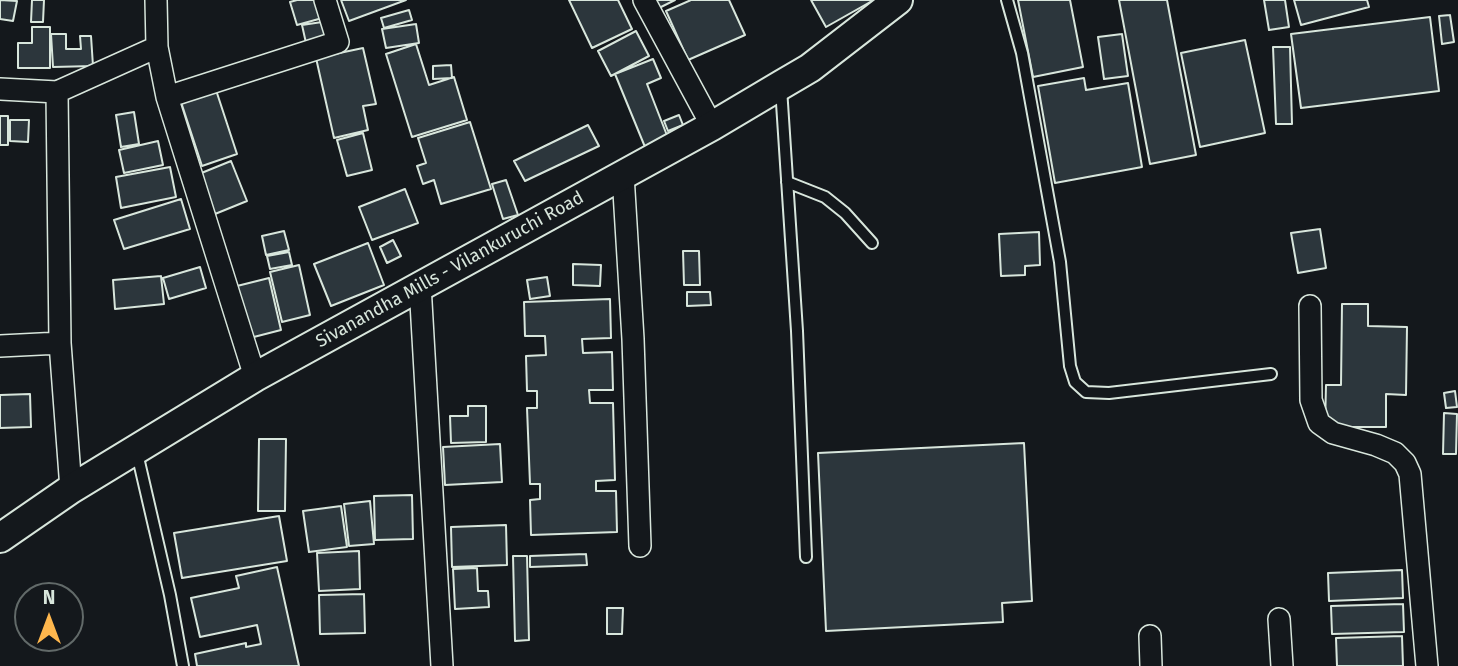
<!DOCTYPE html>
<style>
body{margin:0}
#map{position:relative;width:1458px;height:666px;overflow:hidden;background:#14181c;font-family:"Fira Sans",sans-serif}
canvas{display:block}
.north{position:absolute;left:14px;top:582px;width:70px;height:70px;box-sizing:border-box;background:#14181c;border:2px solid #626a69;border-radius:50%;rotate:0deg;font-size:19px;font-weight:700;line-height:28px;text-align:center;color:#d8e6dc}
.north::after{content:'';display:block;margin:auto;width:24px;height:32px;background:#ffb74d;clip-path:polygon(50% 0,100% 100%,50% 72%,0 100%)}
</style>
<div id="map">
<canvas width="1458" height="666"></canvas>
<div class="north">N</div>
</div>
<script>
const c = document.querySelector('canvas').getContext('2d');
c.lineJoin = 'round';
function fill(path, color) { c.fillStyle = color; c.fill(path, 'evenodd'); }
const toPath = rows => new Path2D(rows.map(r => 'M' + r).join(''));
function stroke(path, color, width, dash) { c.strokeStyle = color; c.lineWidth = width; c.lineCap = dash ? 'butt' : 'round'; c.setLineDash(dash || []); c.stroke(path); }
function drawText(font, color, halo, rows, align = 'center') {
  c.font = font + ' "Fira Sans",sans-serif'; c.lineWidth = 5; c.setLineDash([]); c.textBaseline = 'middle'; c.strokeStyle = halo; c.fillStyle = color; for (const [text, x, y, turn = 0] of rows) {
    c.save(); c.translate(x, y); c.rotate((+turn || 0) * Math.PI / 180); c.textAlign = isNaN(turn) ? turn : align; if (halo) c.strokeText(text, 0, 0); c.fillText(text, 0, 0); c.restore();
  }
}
const building = toPath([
 [0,0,17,1,13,21,0,19,0,0],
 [32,0,44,0,43,22,31,22,32,0],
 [297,0,320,0,326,17,297,25,290,2,297,0],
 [341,0,406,0,349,21,341,0],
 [569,0,618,0,632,29,592,48,569,0],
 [655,0,675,0,659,8,655,0],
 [691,0,729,0,745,35,688,60,666,11,691,0],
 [811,0,874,0,826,27,811,0],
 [1018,0,1070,0,1083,67,1033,77,1018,0],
 [1119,0,1167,0,1196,155,1150,164,1119,0],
 [1264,0,1285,0,1289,27,1269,30,1264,0],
 [1294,0,1367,0,1369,7,1301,25,1294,0],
 [409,10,412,20,384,28,381,18,409,10],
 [1450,15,1454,42,1442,44,1439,16,1450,15],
 [1430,17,1439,91,1301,108,1291,34,1430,17],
 [322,22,326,40,306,43,302,25,322,22],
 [416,24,419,43,386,48,382,29,416,24],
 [32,27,50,27,50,68,18,68,18,43,32,43,32,27],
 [636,31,649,56,611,76,598,51,636,31],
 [51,34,66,34,66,49,81,49,80,36,91,36,93,66,53,67,51,34],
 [1122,34,1128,76,1104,79,1098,37,1122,34],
 [1245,40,1265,133,1200,147,1181,53,1245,40],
 [416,44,429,85,454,77,467,120,412,137,386,54,416,44],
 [1273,47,1290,47,1292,124,1276,124,1273,47],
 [363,48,376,104,363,106,368,130,334,138,316,58,363,48],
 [653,59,661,78,647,84,668,138,645,147,615,74,653,59],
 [451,65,452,78,433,79,433,66,451,65],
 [1084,78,1086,90,1128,83,1142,167,1055,183,1038,86,1084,78],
 [216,90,237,154,202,166,181,102,216,90],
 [134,112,139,144,121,147,116,115,134,112],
 [679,115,683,125,668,131,664,121,679,115],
 [0,116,8,116,8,145,0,145,0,116],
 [10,120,29,120,28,142,10,141,10,120],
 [470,122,491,189,441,204,434,180,423,184,417,166,426,163,418,138,470,122],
 [588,125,599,146,525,181,514,161,588,125],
 [363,133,372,170,347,176,337,140,363,133],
 [158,141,163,165,124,173,119,150,158,141],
 [231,161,247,201,215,214,199,174,231,161],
 [170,167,176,197,121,208,116,177,170,167],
 [506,180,518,215,503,219,492,184,506,180],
 [405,189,418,223,372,240,359,207,405,189],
 [181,199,190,229,124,249,114,220,181,199],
 [1320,229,1326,268,1298,273,1291,233,1320,229],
 [284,231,289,250,266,255,262,236,284,231],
 [1039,232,1040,265,1025,266,1025,275,1001,276,999,234,1039,232],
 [393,240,401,256,387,263,380,247,393,240],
 [368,243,384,285,331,306,314,264,368,243],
 [683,251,699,251,700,285,684,285,683,251],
 [289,252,292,265,270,269,267,256,289,252],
 [573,264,601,265,600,286,573,285,573,264],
 [299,265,310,315,282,322,270,272,299,265],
 [200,267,206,288,169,299,163,278,200,267],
 [161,276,164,304,115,309,113,280,161,276],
 [547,277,550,296,530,299,527,280,547,277],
 [269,278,281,330,246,339,233,287,269,278],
 [687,292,710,292,711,305,687,306,687,292],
 [610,299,611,338,582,339,583,353,612,352,613,390,589,390,590,403,613,403,615,480,596,481,596,491,616,491,617,532,531,535,530,500,540,499,540,484,530,484,527,408,537,408,537,391,527,391,526,356,546,355,545,336,525,336,524,302,610,299],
 [1342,304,1368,304,1368,326,1407,327,1406,395,1386,394,1386,427,1325,427,1326,385,1341,385,1342,304],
 [1455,391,1457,407,1446,408,1444,393,1455,391],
 [30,394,31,427,0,428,0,395,30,394],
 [468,406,486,406,486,442,451,443,450,416,468,416,468,406],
 [1444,413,1457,414,1456,454,1443,454,1444,413],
 [259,439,286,439,285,511,258,511,259,439],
 [1024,443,1032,601,1002,603,1003,622,826,631,818,453,1024,443],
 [500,444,502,482,445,485,443,447,500,444],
 [412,495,413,539,375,540,374,496,412,495],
 [370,501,374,544,349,546,344,504,370,501],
 [341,506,347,547,309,552,303,511,341,506],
 [279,516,287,561,182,578,174,533,279,516],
 [506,525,507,565,452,567,451,527,506,525],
 [359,551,360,589,319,591,317,553,359,551],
 [586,554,587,565,530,567,530,556,586,554],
 [513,556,527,556,529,640,515,641,513,556],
 [277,567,299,666,197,666,195,654,246,643,246,647,261,644,257,625,200,637,191,598,239,588,236,576,277,567],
 [477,568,478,591,488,591,489,607,455,609,453,569,477,568],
 [1402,570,1403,598,1329,601,1328,573,1402,570],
 [364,594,365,633,320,634,319,595,364,594],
 [1403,604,1404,632,1332,634,1331,606,1403,604],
 [607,608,623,608,622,634,607,634,607,608],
 [1402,636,1403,666,1337,666,1336,638,1402,636]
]);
fill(building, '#2c363c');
stroke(building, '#d8e6dc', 2);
const lane = toPath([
 [1007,0,1022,53,1060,262,1070,366,1075,382,1086,392,1109,393,1271,374],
 [781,88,797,331,806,557],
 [787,182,825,197,845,213,872,243],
 [137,453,170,595,183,666]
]);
const street = toPath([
 [156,0,157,47,167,97,255,377],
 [644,0,712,126],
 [0,89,57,92,157,47],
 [57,92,60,343,71,489],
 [167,97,338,42,325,0],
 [623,175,633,339,640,546],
 [420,285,442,666],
 [1310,306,1311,400,1319,423,1333,433,1376,445,1395,453,1405,463,1410,474,1427,666],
 [0,346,60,343],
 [1279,619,1282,666],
 [1150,636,1151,666]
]);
const secondary = toPath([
 [0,538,71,489,255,377,712,126,781,85,810,68,898,0]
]);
stroke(lane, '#d8e6dc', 14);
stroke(street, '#d8e6dc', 24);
stroke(secondary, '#d8e6dc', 32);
stroke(lane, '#14181c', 10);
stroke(street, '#14181c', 21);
stroke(secondary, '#14181c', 28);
drawText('18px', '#d8e6dc', '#14181c', [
 ["Sivanandha Mills - Vilankuruchi Road",450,270,-29]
]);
</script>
